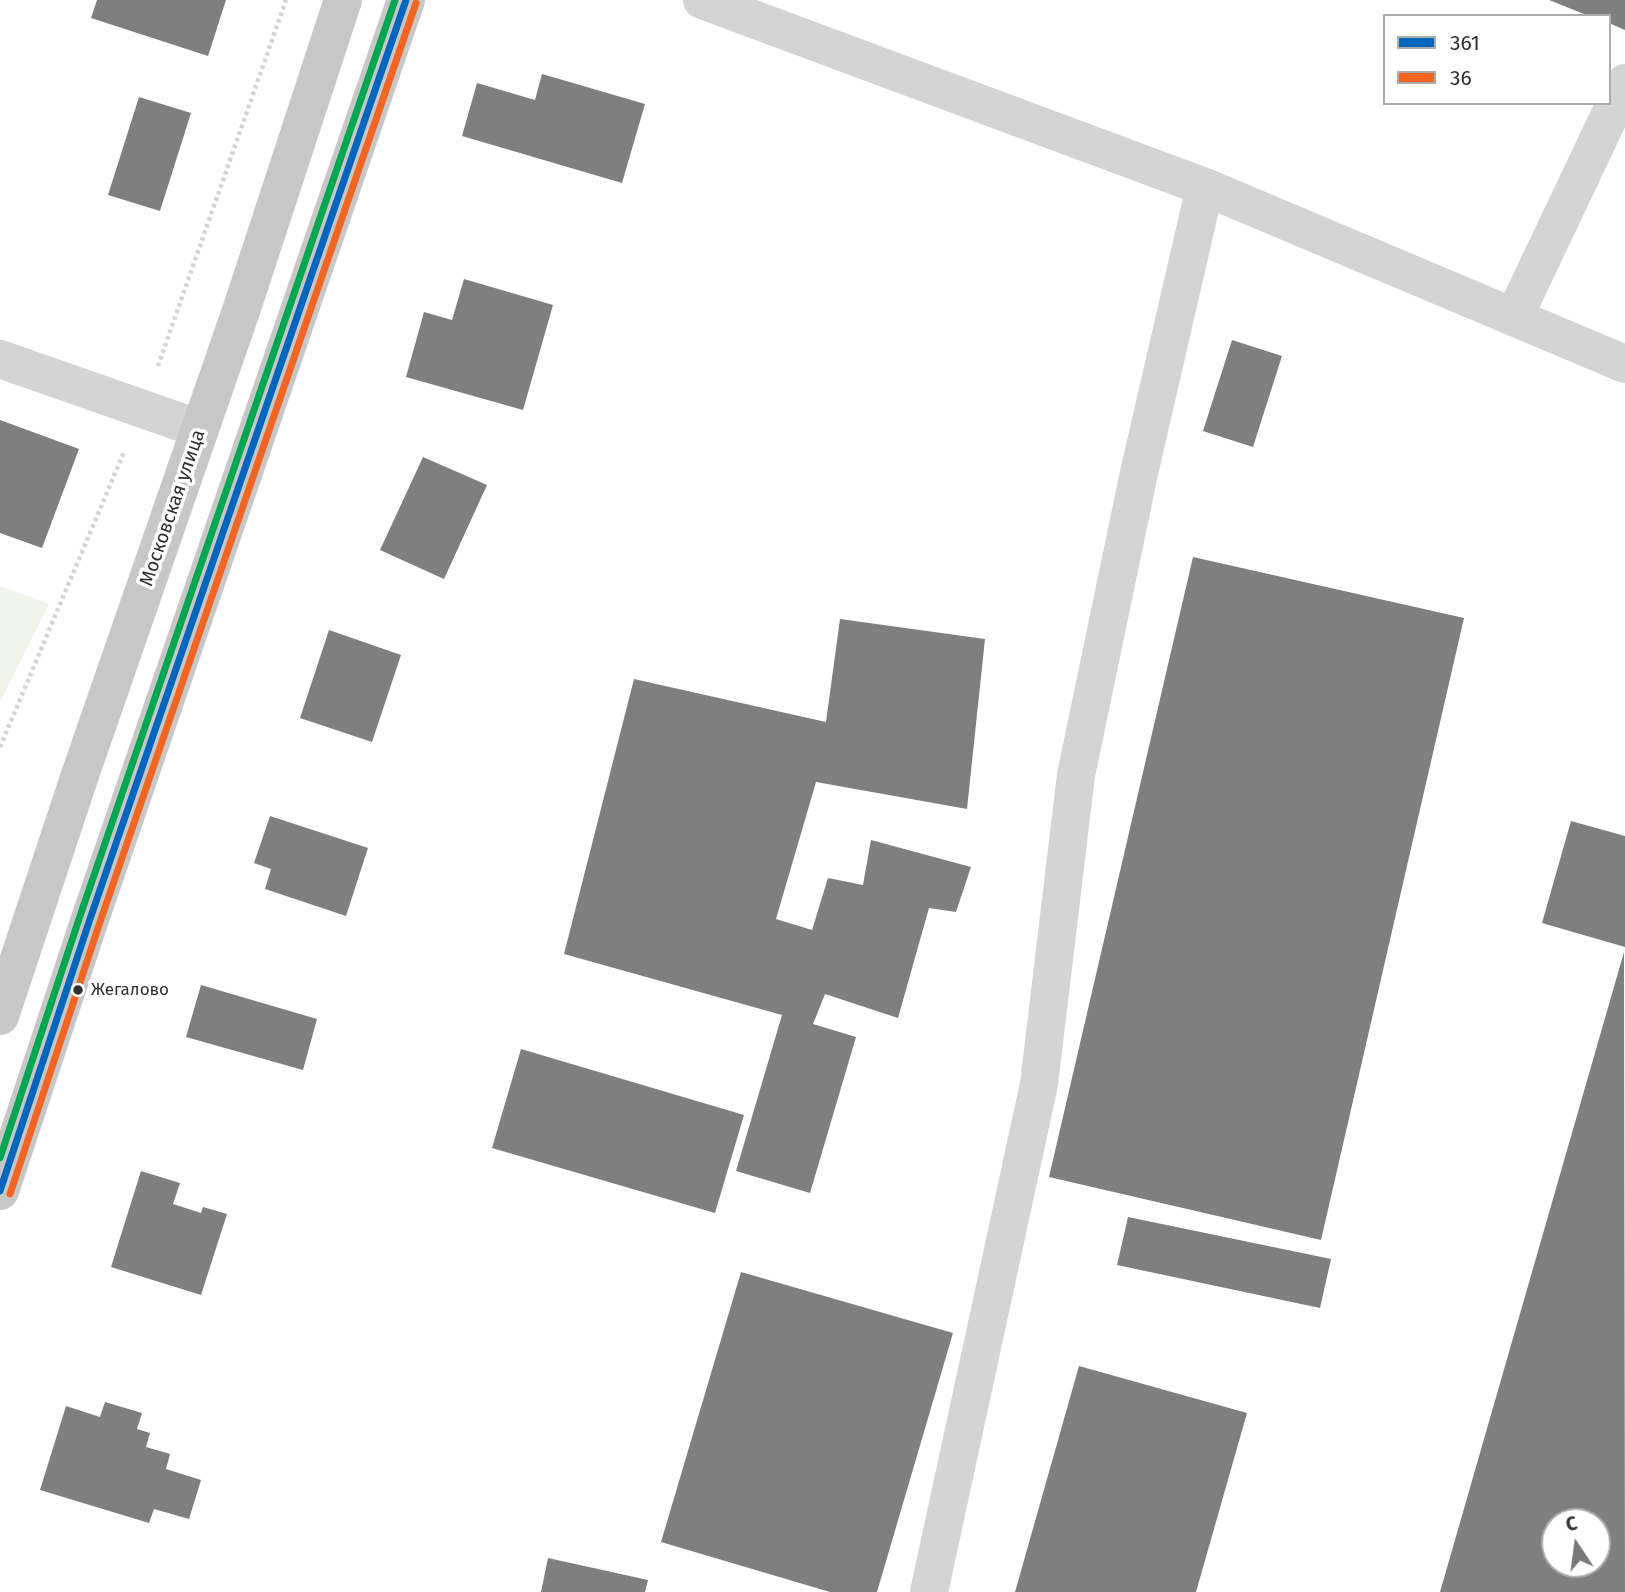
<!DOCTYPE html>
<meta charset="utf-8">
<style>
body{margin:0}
#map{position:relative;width:1625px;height:1592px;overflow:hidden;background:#fff;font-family:"Fira Sans",sans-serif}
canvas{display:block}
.legend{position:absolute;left:1383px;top:14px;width:228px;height:91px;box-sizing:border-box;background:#fff;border:2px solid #acacac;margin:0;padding:9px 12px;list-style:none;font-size:21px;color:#2f2f2f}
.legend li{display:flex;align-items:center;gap:14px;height:35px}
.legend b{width:35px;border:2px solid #acacac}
.north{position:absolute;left:1541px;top:1508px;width:70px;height:70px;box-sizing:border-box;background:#fff;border:2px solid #acacac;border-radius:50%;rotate:347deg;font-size:19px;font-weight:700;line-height:28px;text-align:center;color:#2f2f2f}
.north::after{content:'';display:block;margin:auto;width:24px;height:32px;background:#787878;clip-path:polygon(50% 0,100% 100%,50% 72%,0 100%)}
</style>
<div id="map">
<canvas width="1625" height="1592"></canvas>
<ul class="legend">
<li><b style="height:9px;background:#0065bd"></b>361</li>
<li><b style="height:9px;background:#f26522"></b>36</li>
</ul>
<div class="north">С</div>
</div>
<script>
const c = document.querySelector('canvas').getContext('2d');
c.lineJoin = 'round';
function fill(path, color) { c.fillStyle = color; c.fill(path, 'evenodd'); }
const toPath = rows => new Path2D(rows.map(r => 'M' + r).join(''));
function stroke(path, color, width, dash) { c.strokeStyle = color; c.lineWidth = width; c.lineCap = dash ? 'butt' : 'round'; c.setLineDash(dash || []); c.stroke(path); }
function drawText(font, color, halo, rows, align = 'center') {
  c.font = font + ' "Fira Sans",sans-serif'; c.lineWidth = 7; c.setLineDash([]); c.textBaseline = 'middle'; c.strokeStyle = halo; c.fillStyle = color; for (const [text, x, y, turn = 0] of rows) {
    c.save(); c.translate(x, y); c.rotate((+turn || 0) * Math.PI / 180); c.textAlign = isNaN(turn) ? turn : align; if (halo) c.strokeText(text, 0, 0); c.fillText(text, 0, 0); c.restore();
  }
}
fill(toPath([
 [0,586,49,604,0,702]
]), '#f0f5ec');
fill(toPath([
 [97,0,226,0,208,56,91,18],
 [1549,0,1625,0,1625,30,1609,23,1609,16,1589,16],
 [542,74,645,104,622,183,462,136,477,83,535,100],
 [139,97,191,113,160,211,108,195],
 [464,279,553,305,523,410,406,377,424,312,452,320],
 [1232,340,1282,356,1253,447,1203,431],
 [0,420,79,449,42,548,0,533],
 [423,457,487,485,444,579,380,550],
 [1193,557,1464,618,1321,1240,1049,1177],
 [840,619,985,639,967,809,816,782,776,919,812,930,828,878,863,885,871,840,971,867,956,912,929,908,898,1018,825,994,813,1024,856,1037,810,1193,736,1171,782,1015,564,954,634,679,826,722],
 [329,630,401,655,372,742,300,718],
 [270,816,368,848,346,916,265,889,271,869,254,863],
 [1571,821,1625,836,1625,947,1542,923],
 [1624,952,1625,1592,1440,1592],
 [1555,1522,1597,1522,1597,1564,1555,1564],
 [201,985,317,1019,303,1070,186,1037],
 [521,1049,744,1115,715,1213,492,1148],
 [141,1171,180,1183,173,1204,201,1213,203,1207,227,1214,201,1295,111,1267],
 [1128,1217,1331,1259,1320,1308,1117,1265],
 [741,1272,953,1333,877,1592,830,1592,661,1542],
 [1079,1366,1247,1413,1196,1592,1015,1592],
 [105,1402,142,1413,137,1429,150,1433,146,1447,170,1454,166,1469,201,1480,189,1519,154,1509,149,1523,40,1490,66,1406,100,1417],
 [548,1558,648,1580,645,1592,541,1592]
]), '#7f7f7f');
stroke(toPath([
 [158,366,286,0],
 [0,747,124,452]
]), '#d4d4d4', 4.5, [3.5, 3.5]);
stroke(toPath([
 [702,0,1205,187,1625,364],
 [1514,317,1625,83],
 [0,359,200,429],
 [929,1592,1039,1084,1076,775,1139,473,1205,187]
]), '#d4d4d4', 38);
stroke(toPath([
 [0,1016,80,775,242,308,343,0],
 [0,1191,90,919,406,0]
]), '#c7c7c7', 38);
stroke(toPath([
 [0,1191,90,919,406,0]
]), '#0065bd', 7);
stroke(toPath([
 [10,1194,100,922,416,3]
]), '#f26522', 7);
stroke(toPath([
 [0,1158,80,916,395,0]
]), '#00a651', 7);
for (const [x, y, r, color] of [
 [78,990,6,"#2f2f2f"]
]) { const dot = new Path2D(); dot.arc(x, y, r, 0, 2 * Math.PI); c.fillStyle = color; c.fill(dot); stroke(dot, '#fff', 2.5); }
drawText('17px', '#2f2f2f', '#fff', [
 ["Жегалово",91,990]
], 'left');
drawText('19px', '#2f2f2f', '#fff', [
 ["Московская улица",173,508,-71]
]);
</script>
